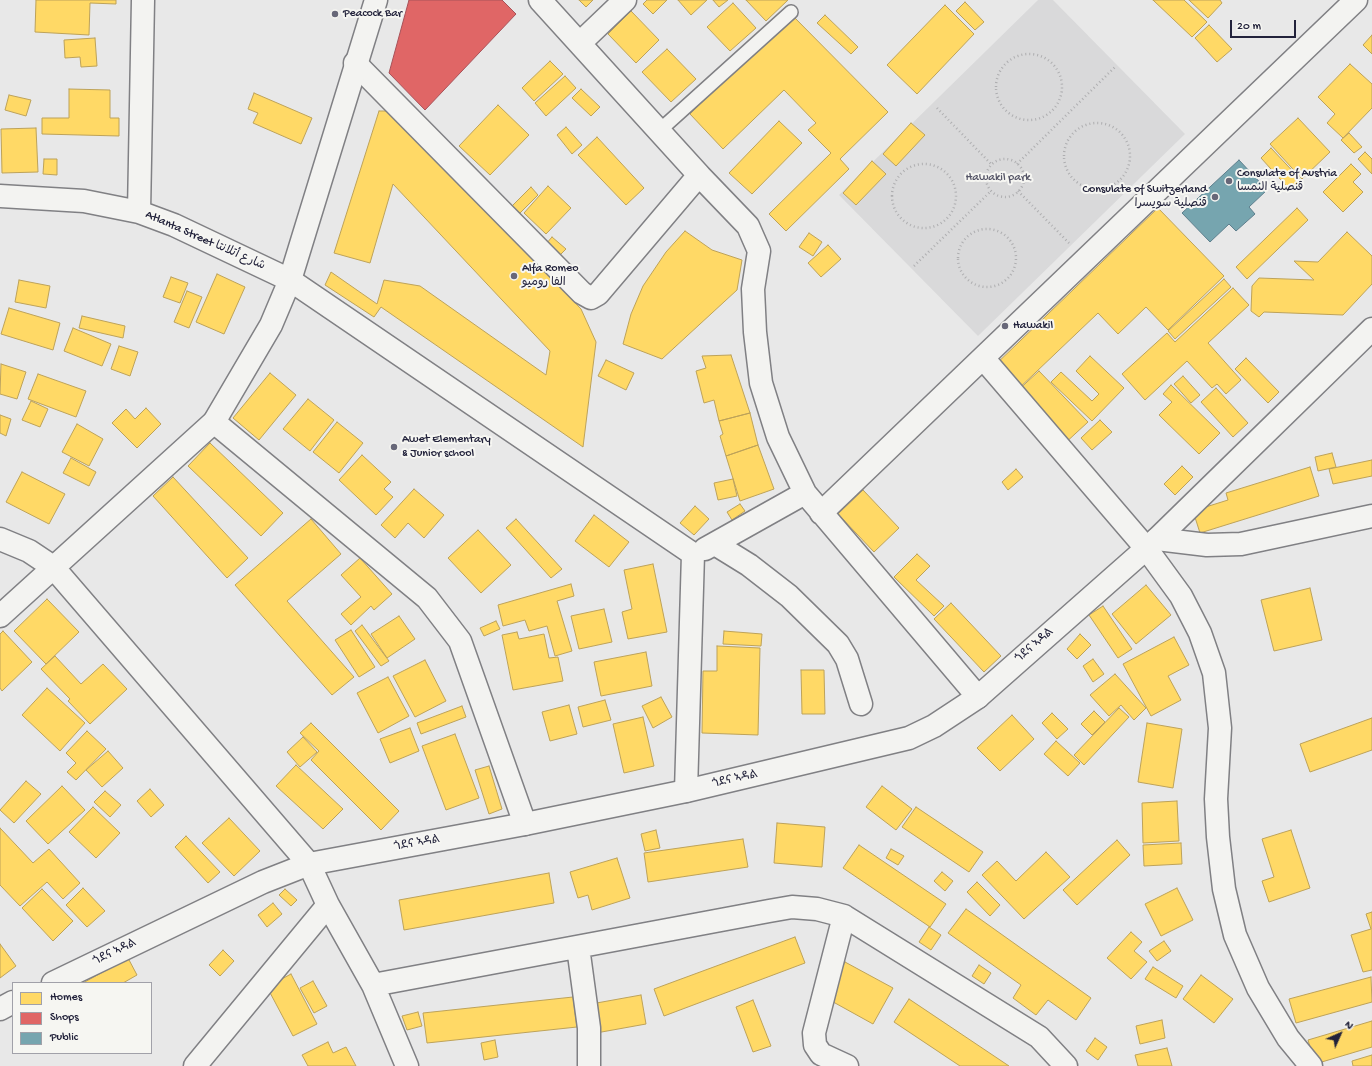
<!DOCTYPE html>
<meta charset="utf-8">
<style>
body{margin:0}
#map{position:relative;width:1372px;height:1066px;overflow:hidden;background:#e8e8e8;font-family:"Gochi Hand",sans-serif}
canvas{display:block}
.legend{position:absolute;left:12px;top:982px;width:140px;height:72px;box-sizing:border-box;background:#f6f6f2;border:1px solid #a1a1a9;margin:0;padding:5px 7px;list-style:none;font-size:12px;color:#22223b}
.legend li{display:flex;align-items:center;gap:8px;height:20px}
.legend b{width:20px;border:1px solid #a1a1a9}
.north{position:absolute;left:1320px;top:1014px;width:40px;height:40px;-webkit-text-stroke:3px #f6f6f2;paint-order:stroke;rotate:45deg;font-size:11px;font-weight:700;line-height:16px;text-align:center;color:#22223b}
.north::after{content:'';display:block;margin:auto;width:14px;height:18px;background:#22223b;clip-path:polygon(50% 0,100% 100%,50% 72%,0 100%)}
.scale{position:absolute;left:1230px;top:20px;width:66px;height:18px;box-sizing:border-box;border:2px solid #22223b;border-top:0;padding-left:5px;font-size:12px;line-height:14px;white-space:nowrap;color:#22223b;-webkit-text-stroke:3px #f6f6f2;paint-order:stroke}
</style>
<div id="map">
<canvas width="1372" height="1066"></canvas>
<ul class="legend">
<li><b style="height:11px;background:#ffd966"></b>Homes</li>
<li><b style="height:11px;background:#e06666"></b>Shops</li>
<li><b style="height:11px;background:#76a5af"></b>Public</li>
</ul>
<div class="north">N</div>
<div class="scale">20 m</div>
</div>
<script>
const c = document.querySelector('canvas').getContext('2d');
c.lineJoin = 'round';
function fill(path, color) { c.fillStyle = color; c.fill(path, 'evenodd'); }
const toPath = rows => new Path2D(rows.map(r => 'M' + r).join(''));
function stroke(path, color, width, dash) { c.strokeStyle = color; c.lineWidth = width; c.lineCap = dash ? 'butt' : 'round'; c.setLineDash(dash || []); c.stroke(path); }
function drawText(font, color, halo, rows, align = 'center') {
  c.font = font + ' "Gochi Hand","Playpen Sans Arabic","Noto Sans Ethiopic",sans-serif'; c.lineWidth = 4; c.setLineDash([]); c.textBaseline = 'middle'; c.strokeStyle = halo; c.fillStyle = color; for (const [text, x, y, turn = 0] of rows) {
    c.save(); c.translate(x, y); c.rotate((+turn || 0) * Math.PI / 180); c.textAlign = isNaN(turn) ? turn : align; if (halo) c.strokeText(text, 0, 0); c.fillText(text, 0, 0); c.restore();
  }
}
fill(toPath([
 [1038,0,1053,0,1185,134,978,336,839,195]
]), '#d9d9da');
const homes = toPath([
 [36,0,116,0,116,4,90,3,89,35,35,32,36,0],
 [579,0,593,0,586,7,579,0],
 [647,0,667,0,653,14,643,4,647,0],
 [678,0,707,0,691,15,678,0],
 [713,0,728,0,719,7,713,0],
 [746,0,788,0,766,21,746,0],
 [1153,0,1184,0,1207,22,1192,37,1153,0],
 [1189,0,1220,0,1222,3,1208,18,1189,0],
 [965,2,984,22,975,30,956,11,965,2],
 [733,3,756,28,730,51,707,27,733,3],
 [945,5,974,34,917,94,887,65,945,5],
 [631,11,659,40,636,63,608,34,631,11],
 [791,14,888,112,840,159,849,169,786,231,769,214,831,153,808,130,816,123,784,90,723,149,690,114,791,14],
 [825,15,858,47,851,54,817,23,825,15],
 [1209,25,1232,49,1217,62,1195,38,1209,25],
 [1372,35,1372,54,1363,45,1372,35],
 [95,38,97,66,81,67,80,57,65,58,64,40,95,38],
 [667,49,696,79,671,102,642,72,667,49],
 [550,61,563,74,534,101,522,88,550,61],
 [1350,64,1372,84,1372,108,1343,138,1327,123,1335,114,1318,97,1350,64],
 [565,76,576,88,546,116,535,103,565,76],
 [69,89,110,90,110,118,119,118,119,136,42,134,42,118,69,118,69,89],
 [581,89,600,107,591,116,572,98,581,89],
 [254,93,312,118,301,144,253,123,258,113,248,109,254,93],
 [9,95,31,100,26,116,5,110,9,95],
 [498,105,529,135,490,175,459,146,498,105],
 [379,111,391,111,581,309,596,342,583,447,381,307,374,317,325,285,331,272,377,304,384,280,420,286,546,375,550,351,393,184,370,263,334,253,379,111],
 [1298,118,1330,152,1302,179,1270,144,1298,118],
 [779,121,802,143,752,194,729,173,779,121],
 [911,123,925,135,896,166,883,154,911,123],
 [566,127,582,145,572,154,557,135,566,127],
 [36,128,38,172,2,173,1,129,36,128],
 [1349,133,1362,147,1354,153,1341,140,1349,133],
 [597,137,644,188,626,205,578,155,597,137],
 [1271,148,1301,180,1290,190,1261,158,1271,148],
 [1365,152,1372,159,1372,174,1358,159,1365,152],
 [44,159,57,159,57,175,43,174,44,159],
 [872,161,886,174,856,205,843,193,872,161],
 [1351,164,1361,174,1353,182,1363,192,1343,212,1323,192,1351,164],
 [548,186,571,208,546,234,524,213,548,186],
 [531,187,538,195,520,213,512,206,531,187],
 [1158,208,1224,276,1168,330,1146,307,1118,334,1098,313,1015,392,992,368,1158,208],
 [1297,208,1308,220,1247,279,1236,267,1297,208],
 [685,231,712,250,742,260,737,290,662,359,623,344,631,314,643,286,666,252,685,231],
 [1347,232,1372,256,1372,284,1343,315,1264,312,1259,317,1251,311,1252,286,1259,278,1314,280,1294,261,1318,262,1347,232],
 [809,233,822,242,813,256,799,247,809,233],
 [552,237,566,249,559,256,546,244,552,237],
 [828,245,841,259,821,277,808,263,828,245],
 [217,274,245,287,224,334,196,322,217,274],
 [171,277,188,283,180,303,163,297,171,277],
 [1224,279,1231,287,1175,339,1168,331,1224,279],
 [19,280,50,286,46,308,15,302,19,280],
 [1233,288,1249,305,1208,343,1241,380,1226,394,1217,384,1212,388,1187,361,1145,400,1122,374,1167,333,1175,342,1233,288],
 [187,291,202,297,189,328,174,322,187,291],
 [9,308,60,323,53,350,1,334,9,308],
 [82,316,125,326,123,338,79,328,82,316],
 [73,328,111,344,102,366,64,351,73,328],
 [119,346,138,352,130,376,111,369,119,346],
 [731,355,750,413,719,421,714,400,704,403,696,371,706,368,702,356,731,355],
 [1090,356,1124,388,1092,421,1051,382,1061,372,1092,401,1099,394,1076,371,1090,356],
 [1246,358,1279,392,1268,403,1235,369,1246,358],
 [606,360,634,373,626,390,598,376,606,360],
 [1,364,26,372,17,399,0,394,1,364],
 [1039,371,1088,422,1063,445,1014,394,1039,371],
 [270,373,296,395,259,440,233,418,270,373],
 [38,374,86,391,76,417,28,399,38,374],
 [1183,376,1200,395,1191,403,1174,384,1183,376],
 [1171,385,1220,433,1199,454,1159,415,1172,402,1163,394,1171,385],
 [1216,388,1248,423,1233,437,1201,402,1216,388],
 [308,399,334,420,310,451,283,429,308,399],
 [31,401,48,409,40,427,22,420,31,401],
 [146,408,161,424,137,448,112,423,126,409,135,419,146,408],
 [750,413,758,445,726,456,720,436,723,434,719,421,750,413],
 [0,415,11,419,6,436,0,433,0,415],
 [1100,420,1112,432,1092,450,1081,438,1100,420],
 [337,422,363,443,339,473,313,452,337,422],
 [77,424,103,439,89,466,62,452,77,424],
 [210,443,283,513,261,536,188,466,210,443],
 [758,445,774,489,740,501,726,456,758,445],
 [1332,453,1336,467,1318,471,1315,457,1332,453],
 [362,455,391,482,384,489,393,497,376,515,339,480,362,455],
 [71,458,96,472,89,486,63,473,71,458],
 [1372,460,1372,476,1333,484,1329,469,1372,460],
 [1182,466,1193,477,1175,495,1164,484,1182,466],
 [1310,467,1319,496,1200,533,1193,511,1228,500,1226,493,1310,467],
 [1016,469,1023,477,1008,490,1002,482,1016,469],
 [22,472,65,494,49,524,6,502,22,472],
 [173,477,248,558,227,578,153,496,173,477],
 [733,479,737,496,718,500,714,483,733,479],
 [414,489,444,515,424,538,408,523,395,538,381,525,414,489],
 [863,490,899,528,874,552,838,514,863,490],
 [740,504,745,511,732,520,727,512,740,504],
 [695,506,709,519,694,535,680,523,695,506],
 [594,515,629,542,609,567,575,541,594,515],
 [311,519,341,554,287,601,354,677,332,695,235,585,311,519],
 [516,519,562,569,551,578,506,528,516,519],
 [478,530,511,565,481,593,448,558,478,530],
 [917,554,930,566,916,580,944,606,934,616,894,577,917,554],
 [360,558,392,594,374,610,371,606,351,625,341,614,361,597,341,575,360,558],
 [653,564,667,632,628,639,622,612,632,609,624,570,653,564],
 [571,584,574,596,557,601,572,651,555,656,547,626,529,631,525,620,503,626,498,605,571,584],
 [1146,585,1171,615,1136,644,1112,614,1146,585],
 [1310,588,1322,640,1274,651,1261,600,1310,588],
 [47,599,79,632,46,664,14,631,47,599],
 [951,603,1001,656,984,672,934,619,951,603],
 [1103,606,1132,649,1118,658,1089,615,1103,606],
 [604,609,612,642,579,649,571,616,604,609],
 [399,616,415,639,387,658,371,634,399,616],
 [496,621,500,629,484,636,480,628,496,621],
 [362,625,389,661,381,666,355,631,362,625],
 [351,630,375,667,359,677,335,640,351,630],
 [3,631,32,662,2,691,0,688,0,634,3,631],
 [724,631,762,634,761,646,723,644,724,631],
 [517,632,519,639,544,634,549,658,558,657,563,681,513,690,502,635,517,632],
 [1080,634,1091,645,1077,659,1067,649,1080,634],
 [1174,637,1189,665,1168,676,1181,700,1151,716,1123,664,1174,637],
 [717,646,760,648,758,735,702,733,703,671,717,671,717,646],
 [646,652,652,686,601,696,594,662,646,652],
 [55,656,81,684,103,664,127,689,90,724,68,701,70,699,41,669,55,656],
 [1093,659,1104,674,1093,682,1083,666,1093,659],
 [425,660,446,701,415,717,393,676,425,660],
 [801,670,824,670,825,714,802,714,801,670],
 [1115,674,1146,708,1134,720,1121,705,1109,716,1090,695,1115,674],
 [388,677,409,716,378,733,357,693,388,677],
 [47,688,85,723,60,751,22,715,47,688],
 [661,697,672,717,653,728,642,706,661,697],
 [605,700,611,720,583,727,578,707,605,700],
 [569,705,577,734,550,741,542,712,569,705],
 [462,706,466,717,421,734,417,723,462,706],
 [1119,708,1129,717,1084,765,1074,755,1119,708],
 [1094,711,1105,722,1092,735,1081,724,1094,711],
 [1052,713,1068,729,1057,739,1042,723,1052,713],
 [1012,715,1034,739,1000,771,977,748,1012,715],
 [643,717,654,766,624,773,613,724,643,717],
 [1372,718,1372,750,1310,772,1300,744,1372,718],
 [311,723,399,811,381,830,311,760,319,751,300,733,311,723],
 [1147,723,1182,729,1173,788,1138,782,1147,723],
 [410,728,419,751,390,763,380,739,410,728],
 [87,731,106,749,76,780,67,772,76,763,66,753,87,731],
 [455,734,479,798,446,810,422,746,455,734],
 [303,737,317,752,300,767,287,752,303,737],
 [1056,741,1080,763,1068,776,1044,754,1056,741],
 [108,751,123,768,102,787,86,770,108,751],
 [296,765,343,809,323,829,276,786,296,765],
 [489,766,502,809,489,814,475,770,489,766],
 [26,781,41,794,14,823,0,810,26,781],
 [62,786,85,810,48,844,26,821,62,786],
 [882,786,912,809,896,830,866,807,882,786],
 [150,789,164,805,151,817,137,801,150,789],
 [105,791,121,805,110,817,94,802,105,791],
 [1177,801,1179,841,1143,843,1142,803,1177,801],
 [93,807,120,833,96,858,69,832,93,807],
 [916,807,983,852,969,872,902,827,916,807],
 [229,818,260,851,234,876,202,843,229,818],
 [777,823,825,827,822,867,774,863,777,823],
 [0,828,33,863,49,849,80,883,63,899,47,882,20,906,0,885,0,828],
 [656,830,660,848,645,851,641,834,656,830],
 [1291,830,1310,888,1269,902,1262,881,1274,877,1262,839,1291,830],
 [186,836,220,872,208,883,175,847,186,836],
 [743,839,748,867,648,882,644,853,743,839],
 [1117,840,1130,855,1077,905,1063,890,1117,840],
 [1181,843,1182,864,1144,866,1143,845,1181,843],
 [859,845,946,904,930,927,843,868,859,845],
 [891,849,904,856,898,865,886,858,891,849],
 [1046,852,1070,877,1024,919,982,875,997,861,1016,881,1046,852],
 [617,858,630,898,592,910,588,895,578,898,570,872,617,858],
 [942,872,953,881,945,891,934,881,942,872],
 [549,873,554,903,404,930,399,900,549,873],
 [977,882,1000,905,990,916,967,892,977,882],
 [83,888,105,911,87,927,66,905,83,888],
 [1177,888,1193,920,1161,936,1145,904,1177,888],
 [42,889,73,921,53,941,22,908,42,889],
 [285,889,297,900,291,906,279,895,285,889],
 [273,903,282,914,267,927,258,915,273,903],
 [966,909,1091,998,1076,1020,1048,1000,1036,1015,1013,998,1021,985,948,933,966,909],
 [1372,912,1372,970,1363,972,1351,935,1371,929,1366,914,1372,912],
 [929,927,941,935,931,950,919,942,929,927],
 [1131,932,1142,942,1134,951,1147,962,1131,979,1107,958,1131,932],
 [795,937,805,963,664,1016,654,989,795,937],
 [1164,941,1171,951,1157,961,1149,951,1164,941],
 [0,944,16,966,0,978,0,944],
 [223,950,234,961,220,976,209,965,223,950],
 [128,958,137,975,123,983,83,983,128,958],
 [845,962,893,988,873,1024,826,998,845,962],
 [979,965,991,973,984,984,972,976,979,965],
 [1153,967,1183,986,1176,998,1145,979,1153,967],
 [291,974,317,1024,293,1036,267,987,291,974],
 [1201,975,1233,999,1214,1023,1183,999,1201,975],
 [1371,977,1372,1002,1296,1023,1289,999,1371,977],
 [313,981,327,1006,314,1013,300,988,313,981],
 [641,995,646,1024,596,1033,591,1004,641,995],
 [573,997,577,1027,427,1043,423,1013,573,997],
 [909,999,1009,1066,960,1066,894,1022,909,999],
 [753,1000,771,1046,753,1052,736,1007,753,1000],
 [418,1012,422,1026,407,1030,402,1016,418,1012],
 [1162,1020,1165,1038,1140,1044,1136,1026,1162,1020],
 [1372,1021,1372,1047,1315,1064,1308,1040,1372,1021],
 [1095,1038,1107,1047,1098,1060,1086,1051,1095,1038],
 [495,1040,498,1057,484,1060,481,1043,495,1040],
 [328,1042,333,1053,346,1047,356,1066,308,1066,302,1055,328,1042],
 [1167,1048,1172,1066,1138,1066,1135,1055,1167,1048],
 [1372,1055,1372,1066,1353,1066,1352,1061,1372,1055]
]);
fill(homes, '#ffd966');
stroke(homes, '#bda259', 1);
const shops = toPath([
 [409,0,502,0,516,14,425,110,389,73,409,0]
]);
fill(shops, '#e06666');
stroke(shops, '#a75259', 1);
const public = toPath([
 [1239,160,1267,190,1249,207,1255,214,1236,231,1229,224,1210,242,1182,213,1239,160]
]);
fill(public, '#76a5af');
stroke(public, '#5d7e8c', 1);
const service = toPath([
 [659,131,791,12]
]);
const minor = toPath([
 [540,0,699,175,748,226,759,251,753,289,755,332,761,383,778,437,805,493,978,697],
 [580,43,625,0],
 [355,63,582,293,591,298,598,294,699,175],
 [0,196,84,201,139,212,174,225,290,280,693,554,686,791],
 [139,212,143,0],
 [983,358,1146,548,1181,596,1200,633,1214,673,1220,728,1216,799,1218,837,1224,889,1235,935,1258,988,1288,1038,1311,1066],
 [214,422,427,598,460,641,525,824],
 [821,513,1356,0],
 [1157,539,1372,329],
 [715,544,749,565,789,596,838,644,847,659,861,704],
 [705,549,805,493],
 [309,864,328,905,373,985,407,1066],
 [844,916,814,1033,815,1045,821,1054,847,1066],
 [578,947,589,1028,589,1066],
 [373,985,769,911,792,907,817,909,844,916,1039,1037,1066,1066],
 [195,1066,328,905]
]);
const tertiary = toPath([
 [0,539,29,551,53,567,309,864],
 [0,616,214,422,271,325,290,280,376,0],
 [53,983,263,882,309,864,525,824,686,791,909,738,934,726,978,697,1157,539,1207,545,1241,544,1372,516],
 [0,1009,13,1002]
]);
stroke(service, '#808084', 16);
stroke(minor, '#808084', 25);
stroke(tertiary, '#808084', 25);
stroke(toPath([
 '996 87a33 33 0 1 1 66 0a33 33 0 1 1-66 0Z',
 [937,108,992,165],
 '1064 156a33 33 0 1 1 66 0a33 33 0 1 1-66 0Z',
 '986 178a19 19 0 1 1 38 0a19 19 0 1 1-38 0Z',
 [1017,164,1115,67],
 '892 196a32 32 0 1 1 64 0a32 32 0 1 1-64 0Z',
 [1018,191,1069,243],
 '958 258a29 29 0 1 1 58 0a29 29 0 1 1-58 0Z',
 [914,266,991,191]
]), '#aeaeb0', 2.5, [1, 3]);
stroke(service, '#f3f3f1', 13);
stroke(minor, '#f3f3f1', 22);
stroke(tertiary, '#f3f3f1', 22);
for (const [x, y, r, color] of [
 [335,14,4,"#676778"],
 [1229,181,4,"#676778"],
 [1215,197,4,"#676778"],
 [514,276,4,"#676778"],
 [1005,326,4,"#676778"],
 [394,447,4,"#676778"]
]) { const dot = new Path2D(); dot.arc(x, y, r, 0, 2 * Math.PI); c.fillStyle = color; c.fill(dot); stroke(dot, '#f6f6f2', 1.5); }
drawText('12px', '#22223b', '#f6f6f2', [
 ["Peacock Bar",343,14],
 ["Consulate of Austria",1237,174],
 ["قنصلية النمسا",1237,188],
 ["Consulate of Switzerland",1207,190,"right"],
 ["قنصلية سويسرا",1207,204,"right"],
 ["Alfa Romeo",522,269],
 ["الفا روميو",522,283],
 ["Hawakil",1013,326],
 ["Awet Elementary",402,440],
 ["& Junior school",402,454]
], 'left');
drawText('12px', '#555567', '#f6f6f2', [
 ["Hawakil park",998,178]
]);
drawText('12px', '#22223b', '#f6f6f2', [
 ["Atlanta Street شارع أتلانتا",205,241,24],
 ["ጎደና ኣዳል",1035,646,-41],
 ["ጎደና ኣዳል",735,780,-13],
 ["ጎደና ኣዳል",417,844,-10],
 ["ጎደና ኣዳል",115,953,-26]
]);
</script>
